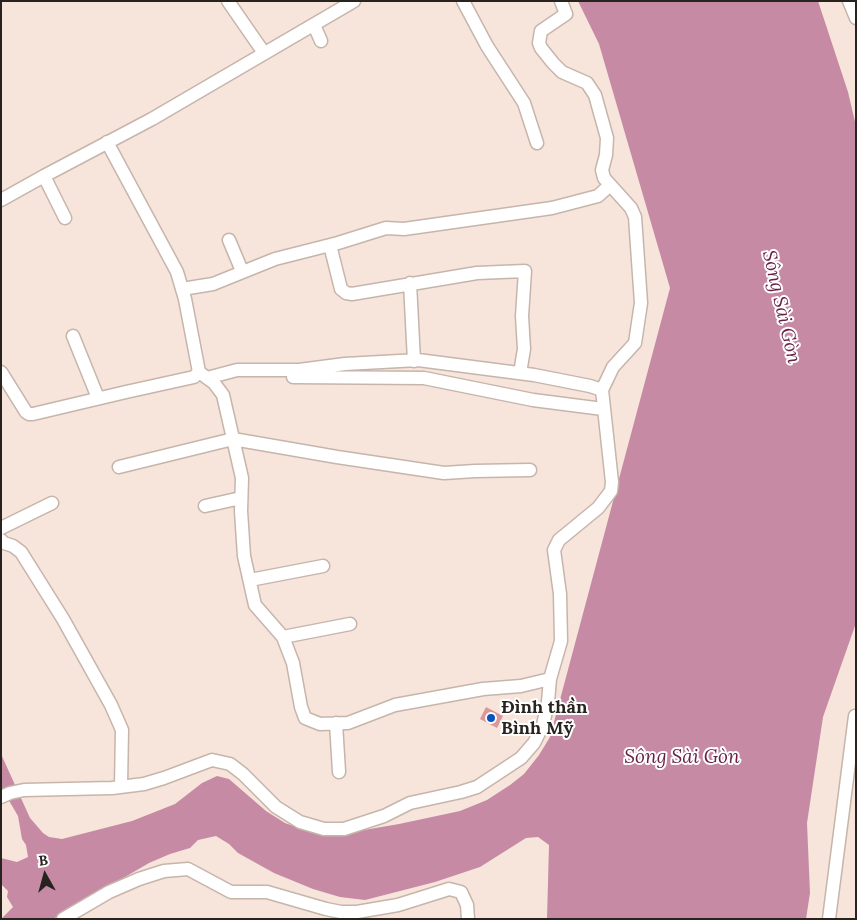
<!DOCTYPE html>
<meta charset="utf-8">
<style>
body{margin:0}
#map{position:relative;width:857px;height:920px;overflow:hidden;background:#f7e5db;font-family:Lora,serif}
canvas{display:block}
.frame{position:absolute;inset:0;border:2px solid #29231f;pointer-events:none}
.north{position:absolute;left:20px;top:850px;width:50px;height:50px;-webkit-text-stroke:4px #fff;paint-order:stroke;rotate:353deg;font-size:14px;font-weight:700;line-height:20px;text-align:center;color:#29231f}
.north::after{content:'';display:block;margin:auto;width:18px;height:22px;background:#29231f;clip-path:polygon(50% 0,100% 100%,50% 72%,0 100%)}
</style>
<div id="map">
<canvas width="857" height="920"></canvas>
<div class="frame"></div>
<div class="north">B</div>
</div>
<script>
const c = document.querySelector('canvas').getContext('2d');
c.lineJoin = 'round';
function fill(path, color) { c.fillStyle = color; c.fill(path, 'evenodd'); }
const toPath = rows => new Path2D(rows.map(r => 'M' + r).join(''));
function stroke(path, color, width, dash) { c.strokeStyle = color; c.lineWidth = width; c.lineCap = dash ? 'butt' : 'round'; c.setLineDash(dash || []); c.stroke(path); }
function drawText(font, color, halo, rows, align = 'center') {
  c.font = font + ' Lora,serif'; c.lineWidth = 4; c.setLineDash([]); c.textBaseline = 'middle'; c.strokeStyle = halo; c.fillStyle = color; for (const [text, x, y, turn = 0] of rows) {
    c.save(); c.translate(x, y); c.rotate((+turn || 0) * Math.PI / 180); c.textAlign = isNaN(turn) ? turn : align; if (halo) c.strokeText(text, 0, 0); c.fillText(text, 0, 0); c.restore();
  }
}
fill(toPath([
 [578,1,818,1,848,92,856,126,856,623,823,717,807,823,810,893,806,919,547,919,549,845,538,837,526,838,480,867,435,882,365,900,340,897,313,889,274,873,238,853,229,844,216,836,198,840,190,848,170,854,149,863,53,919,1,919,13,907,7,897,8,891,1,884,1,858,17,862,28,857,26,845,22,839,18,816,1,787,1,754,30,818,43,833,49,837,62,839,132,821,175,804,202,783,217,776,229,779,266,811,285,823,305,830,327,832,364,830,399,824,460,811,487,800,510,785,524,774,539,755,550,737,670,288,599,44]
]), '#c68aa5');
fill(toPath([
 [486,707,503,716,497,728,480,719]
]), '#db9896');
const minor = toPath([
 [228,1,264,53],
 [463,1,487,46,524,103,537,143],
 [849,1,856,18],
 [314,25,321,41],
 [44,176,65,218],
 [1,200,44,176,152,119,354,1],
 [229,240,242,271],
 [330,245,341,289,346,293,352,294,477,273,525,271,522,316,524,349,520,373],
 [410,283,414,361],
 [182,289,213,284,275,259,338,243,386,228,404,229,552,208,598,196,610,185],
 [73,336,98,398],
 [1,372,26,412,29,414,33,414,126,392,194,377,199,372,185,299,177,272,107,142],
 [199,372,214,383,223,395,242,478,241,511,244,556,255,605,283,637,293,663,301,707,305,718,320,724,348,723,395,705,483,689,521,686,550,679],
 [293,377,424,378,533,400,603,409],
 [207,378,237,370,299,370,345,364,418,360,534,375,590,386,602,390],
 [119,467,233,439,337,457,444,473,475,471,530,470],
 [205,506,241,498],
 [1,528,52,503],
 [1,540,4,543,13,546,21,552,63,619,111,705,122,730,121,786],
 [250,580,323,566],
 [283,637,350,624],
 [336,723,339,772],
 [1,797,10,793,24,790,112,788,144,784,164,778,212,760,230,764,243,774,276,807,300,822,324,829,344,829,384,816,410,803,461,792,477,787,521,758,534,743,543,725,548,702,550,679,561,641,560,594,554,550,559,540,598,508,611,491,612,482,602,390,613,367,635,343,641,303,635,217,631,208,604,178,602,170,606,155,607,138,595,95,587,83,562,72,553,63,541,48,539,43,541,31,566,14,561,1],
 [63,919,109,892,139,879,164,871,188,869,231,892,267,892,326,909,341,912,357,912,398,905,449,889,461,892,467,905,468,919],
 [829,919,855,716]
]);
stroke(minor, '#c6b5ab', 15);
stroke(minor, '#fff', 12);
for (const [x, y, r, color] of [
 [491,718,5,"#0853be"]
]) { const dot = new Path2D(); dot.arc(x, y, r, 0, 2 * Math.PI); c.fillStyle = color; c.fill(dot); stroke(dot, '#fff', 2); }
drawText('bold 18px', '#29231f', '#fff', [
 ["Đình thần",501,708],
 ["Bình Mỹ",501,729]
], 'left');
drawText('italic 19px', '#671f46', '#fff', [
 ["Sông Sài Gòn",781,307,77],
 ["Sông Sài Gòn",682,758]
]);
</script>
